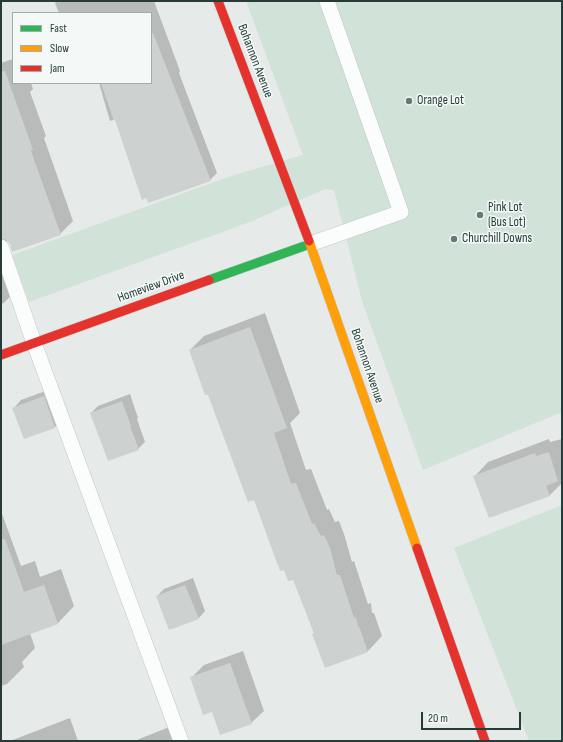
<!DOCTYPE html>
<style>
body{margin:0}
#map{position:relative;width:563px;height:742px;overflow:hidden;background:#e6eae9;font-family:"Sofia Sans Condensed",sans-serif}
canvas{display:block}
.frame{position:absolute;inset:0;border:2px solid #253c39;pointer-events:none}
.legend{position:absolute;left:12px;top:12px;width:140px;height:72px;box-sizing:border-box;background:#f4f9f7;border:1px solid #a1adab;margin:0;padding:5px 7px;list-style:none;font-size:12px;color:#253c39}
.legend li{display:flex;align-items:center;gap:8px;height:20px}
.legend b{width:20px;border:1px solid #a1adab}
.scale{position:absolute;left:421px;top:712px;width:100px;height:18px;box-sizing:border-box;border:2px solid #253c39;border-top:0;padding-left:5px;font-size:12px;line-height:14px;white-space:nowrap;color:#253c39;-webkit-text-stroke:3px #f4f9f7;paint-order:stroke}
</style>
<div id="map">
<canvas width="563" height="742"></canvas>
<div class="frame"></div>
<ul class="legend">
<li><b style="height:5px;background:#30b455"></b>Fast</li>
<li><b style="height:5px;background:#ff9f0a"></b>Slow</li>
<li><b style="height:5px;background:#e5322d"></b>Jam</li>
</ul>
<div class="scale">20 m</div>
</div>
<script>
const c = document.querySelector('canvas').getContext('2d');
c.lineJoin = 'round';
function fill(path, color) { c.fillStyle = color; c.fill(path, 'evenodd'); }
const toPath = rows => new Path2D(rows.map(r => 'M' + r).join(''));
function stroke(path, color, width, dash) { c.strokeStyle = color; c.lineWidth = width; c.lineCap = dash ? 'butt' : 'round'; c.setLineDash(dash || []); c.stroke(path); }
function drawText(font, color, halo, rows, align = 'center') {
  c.font = font + ' "Sofia Sans Condensed",sans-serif'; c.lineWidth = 3; c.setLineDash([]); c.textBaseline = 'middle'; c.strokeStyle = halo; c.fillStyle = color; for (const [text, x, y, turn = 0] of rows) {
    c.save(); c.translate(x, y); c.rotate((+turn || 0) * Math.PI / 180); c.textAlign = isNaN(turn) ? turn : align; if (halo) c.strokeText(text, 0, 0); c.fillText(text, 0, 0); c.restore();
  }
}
fill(toPath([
 [246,1,562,1,562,412,423,470,362,301,334,190,325,189,250,222,29,302,12,255,231,176,303,155],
 [562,505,562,741,529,741,454,548]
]), '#d1e2d8');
fill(toPath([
 [57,1,154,1,180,71,179,73,217,173,210,180,116,119,110,121,99,83,151,83,151,13,59,13,55,3],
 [13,59,13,83,31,83,33,89,30,92,46,136,44,138,73,221,60,234,10,244,6,238,8,244,3,249,17,289,4,303,1,304,1,63],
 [265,313,300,413,290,423,306,470,311,469,327,510,329,509,335,522,339,521,344,534,352,562,354,561,368,604,371,603,372,613,374,613,382,636,368,651,325,667,314,633,294,578,254,499,190,350,204,336],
 [51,389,62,420,55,427,24,438,14,408,21,400],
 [130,394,138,418,137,419,145,442,138,449,91,413,98,406],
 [549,439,550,442,562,439,562,483,549,496,474,477,488,462],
 [1,511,21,566,35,561,40,577,61,569,74,606,58,623,30,633,35,648,22,662,24,667,7,684,1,686],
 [193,578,205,611,198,619,157,596,164,589],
 [243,651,264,711,251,723,213,711,191,678,204,665],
 [70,718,78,741,10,741],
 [172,726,177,741,136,741,139,739]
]), '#0003');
fill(toPath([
 [151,33,153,33,211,181,148,203,146,198,142,200,115,120,114,121,101,83,151,83],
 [1,71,5,71,33,150,31,151,61,235,12,252,10,244,7,240,1,238],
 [250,327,287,428,274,433,291,484,296,483,312,524,314,523,321,536,324,535,330,548,337,575,340,575,354,618,356,617,358,627,359,626,368,652,325,668,312,634,314,633,293,580,288,581,284,570,280,571,254,500,248,502,208,395,205,395,189,350],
 [44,396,55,428,24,439,12,408],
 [122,401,131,426,130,426,139,450,108,461,90,413],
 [549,452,558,481,546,486,550,496,489,518,473,476,535,453,536,456],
 [1,539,5,539,24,592,44,585,58,624,1,645],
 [185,585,199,619,169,630,156,596],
 [230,663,252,724,220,735,212,712,203,715,190,677]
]), '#cdd2d0');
const lane = toPath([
 [310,244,401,212,327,1],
 [1,247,34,343,181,741]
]);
const fast = toPath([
 [209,280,310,244]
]);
const slow = toPath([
 [309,241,417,548]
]);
const jam = toPath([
 [218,1,309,241],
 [1,355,209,280],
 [417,548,485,741]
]);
stroke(lane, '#c3c7c6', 16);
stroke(fast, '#c2c8c6', 10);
stroke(slow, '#c2c8c6', 10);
stroke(jam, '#c2c8c6', 10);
stroke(lane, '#fbfcfc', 15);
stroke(fast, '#30b455', 9);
stroke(slow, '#ff9f0a', 9);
stroke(jam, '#e5322d', 9);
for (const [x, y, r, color] of [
 [409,101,4,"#697977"],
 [480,215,4,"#697977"],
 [454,239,4,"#697977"]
]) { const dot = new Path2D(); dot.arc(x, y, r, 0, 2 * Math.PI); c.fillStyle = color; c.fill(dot); stroke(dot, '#f4f9f7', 1.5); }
drawText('13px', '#253c39', '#f4f9f7', [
 ["Bohannon Avenue",255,61,69],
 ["Homeview Drive",151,287,-20],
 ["Bohannon Avenue",367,366,71]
]);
drawText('13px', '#253c39', '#f4f9f7', [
 ["Orange Lot",417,101],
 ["Pink Lot",488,208],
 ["(Bus Lot)",488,223],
 ["Churchill Downs",462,239]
], 'left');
</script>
